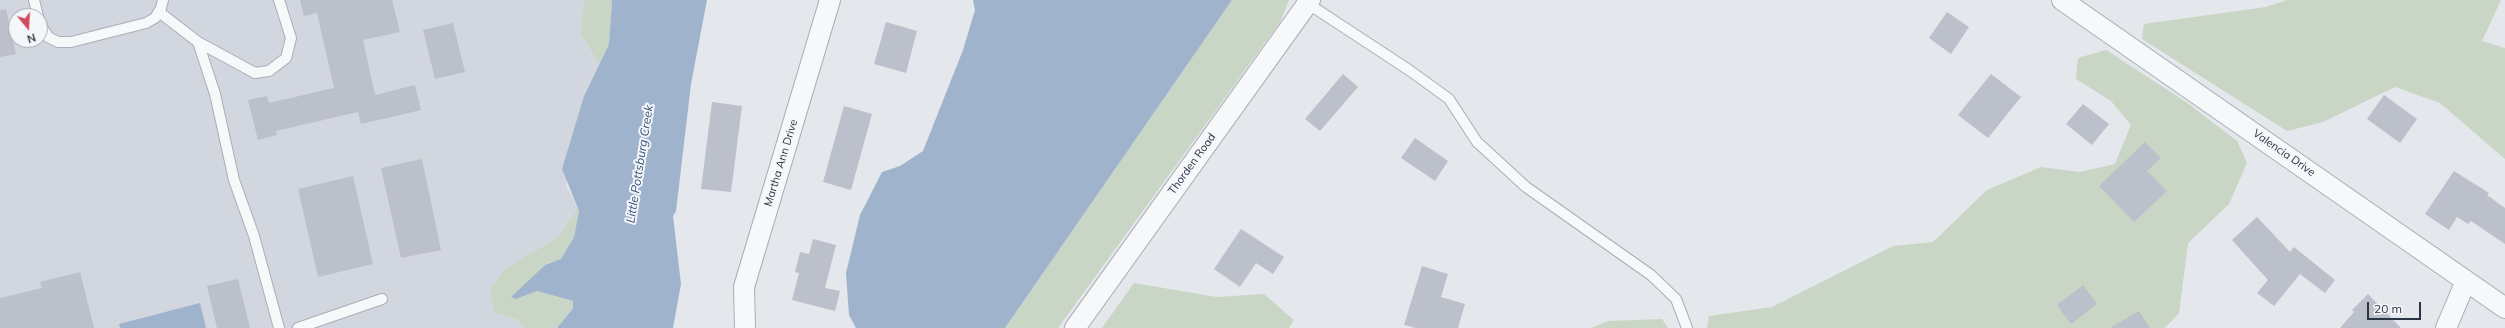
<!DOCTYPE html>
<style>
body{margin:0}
#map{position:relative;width:2505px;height:328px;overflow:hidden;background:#e4e7ec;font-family:Mulish,sans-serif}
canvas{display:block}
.north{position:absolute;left:8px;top:8px;width:40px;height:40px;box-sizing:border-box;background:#f4f6f9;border:1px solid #a4a8b1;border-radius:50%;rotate:162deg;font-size:11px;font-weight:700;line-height:16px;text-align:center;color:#2b3445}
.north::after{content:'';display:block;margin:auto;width:14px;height:18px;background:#d1495b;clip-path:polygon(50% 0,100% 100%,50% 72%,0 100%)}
.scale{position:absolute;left:2367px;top:302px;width:54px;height:18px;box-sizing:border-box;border:2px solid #2b3445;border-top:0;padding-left:5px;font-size:12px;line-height:14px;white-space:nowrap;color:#2b3445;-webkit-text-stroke:3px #f4f6f9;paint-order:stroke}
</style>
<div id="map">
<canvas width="2505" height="328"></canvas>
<div class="north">N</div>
<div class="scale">20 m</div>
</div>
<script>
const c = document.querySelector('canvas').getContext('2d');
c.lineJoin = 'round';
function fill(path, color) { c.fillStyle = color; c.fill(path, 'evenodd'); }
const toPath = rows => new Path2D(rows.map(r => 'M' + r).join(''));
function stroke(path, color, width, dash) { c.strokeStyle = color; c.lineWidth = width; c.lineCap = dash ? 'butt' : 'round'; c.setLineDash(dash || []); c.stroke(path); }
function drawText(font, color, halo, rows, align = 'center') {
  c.font = font + ' Mulish,sans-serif'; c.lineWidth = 4; c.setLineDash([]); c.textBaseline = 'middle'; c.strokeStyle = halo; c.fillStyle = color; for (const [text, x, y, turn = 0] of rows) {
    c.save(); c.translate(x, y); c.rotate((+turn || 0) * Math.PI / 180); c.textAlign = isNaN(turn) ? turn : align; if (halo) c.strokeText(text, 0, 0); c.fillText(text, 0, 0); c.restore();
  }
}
fill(toPath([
 [0,0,584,0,581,35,599,64,584,96,566,185,578,208,559,236,507,268,495,313,518,320,524,328,0,328],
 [16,16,40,16,40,40,16,40]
]), '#d2d6de');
fill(toPath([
 [584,0,612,0,609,44,599,64,581,35],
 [1232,0,1289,0,1280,22,1058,328,1005,328],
 [2287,0,2501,0,2482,41,2505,48,2505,159,2440,103,2395,87,2323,122,2287,131,2142,39,2144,24,2266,7],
 [2106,50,2186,102,2237,141,2247,163,2229,204,2188,243,2179,313,2165,328,1707,328,1709,316,1772,307,1893,246,1933,242,1987,190,2041,167,2080,172,2115,164,2131,125,2111,101,2076,79,2078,58],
 [578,208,579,211,574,237,561,259,545,265,512,297,516,299,537,291,573,301,573,307,557,328,524,328,518,320,495,313,490,288,507,268,559,236],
 [1134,283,1217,297,1264,294,1294,320,1289,328,1102,328],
 [1662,319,1668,328,1591,328,1608,321]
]), '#c9d6c5');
fill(toPath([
 [612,0,707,0,691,84,676,211,673,216,681,284,673,328,557,328,573,308,573,301,537,291,516,299,511,297,545,265,561,259,574,237,579,211,562,169,584,96,609,44],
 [973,0,1232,0,1005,328,856,328,849,315,846,273,860,215,882,172,900,166,923,151,963,50,975,10],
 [200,303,206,328,120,328,119,324]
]), '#9fb4cc');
fill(toPath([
 [300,0,392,0,400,32,363,40,375,95,415,85,421,110,361,124,358,112,276,131,277,135,258,140,248,100,267,96,269,103,334,88,317,13,304,16],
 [6,9,16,54,0,57,0,10],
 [1947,12,1969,27,1951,54,1929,38],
 [886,22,917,31,906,73,874,64],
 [453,23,465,72,435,79,423,30],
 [1343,74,1358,87,1320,131,1305,119],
 [1991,74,2021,97,1988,138,1958,115],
 [2384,95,2417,119,2400,143,2367,119],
 [712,102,742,106,731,192,701,189],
 [2083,104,2109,124,2092,145,2066,124],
 [844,106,872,114,851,190,823,182],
 [1415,138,1448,161,1435,181,1401,158],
 [2145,142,2161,158,2147,171,2167,191,2134,222,2099,186],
 [422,159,441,250,401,258,381,168],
 [2454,171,2489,193,2487,195,2505,208,2505,244,2471,221,2468,224,2457,217,2449,230,2425,214],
 [353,176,373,264,318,277,298,189],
 [2257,217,2290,252,2294,247,2335,280,2325,293,2300,274,2274,306,2257,293,2268,280,2232,240],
 [1241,229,1284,257,1273,274,1256,263,1240,287,1214,269],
 [813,239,836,245,825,288,840,291,835,311,792,300,799,273,795,272,800,252,809,254],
 [1422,266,1448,274,1441,297,1465,304,1458,328,1416,328,1404,325],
 [80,272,94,328,0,328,0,298,42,288,40,282],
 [238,279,250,328,217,328,207,286],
 [2083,285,2097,304,2071,324,2057,305],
 [2368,294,2401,328,2340,328,2354,312,2352,310],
 [2139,311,2150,328,2110,328]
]), '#bbc0ca');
const service = toPath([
 [34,0,38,16],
 [1307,3,1409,70,1449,99,1477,142,1526,187,1651,275,1676,299,1687,328],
 [159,12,198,42,255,73,269,71,286,58,291,38,279,0],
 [40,23,48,37,58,42,71,42,146,23,155,18,161,8,163,0],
 [198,42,215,94,234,180,254,236,279,328],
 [298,328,382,299]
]);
const minor = toPath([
 [2062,0,2505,308],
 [745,328,744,287,830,0],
 [1075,328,1310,0],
 [2446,328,2466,281]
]);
stroke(service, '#a9aeb7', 12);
stroke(minor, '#a9aeb7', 22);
stroke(service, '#f7f8fa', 10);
stroke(minor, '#f7f8fa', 20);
drawText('11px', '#2b3445', '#f4f6f9', [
 ["Valencia Drive",2284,153,35],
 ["Martha Ann Drive",781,163,-73],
 ["Thorden Road",1192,164,-54]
]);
drawText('italic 12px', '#34527a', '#f4f6f9', [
 ["Little Pottsburg Creek",640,164,-81]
]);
</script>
